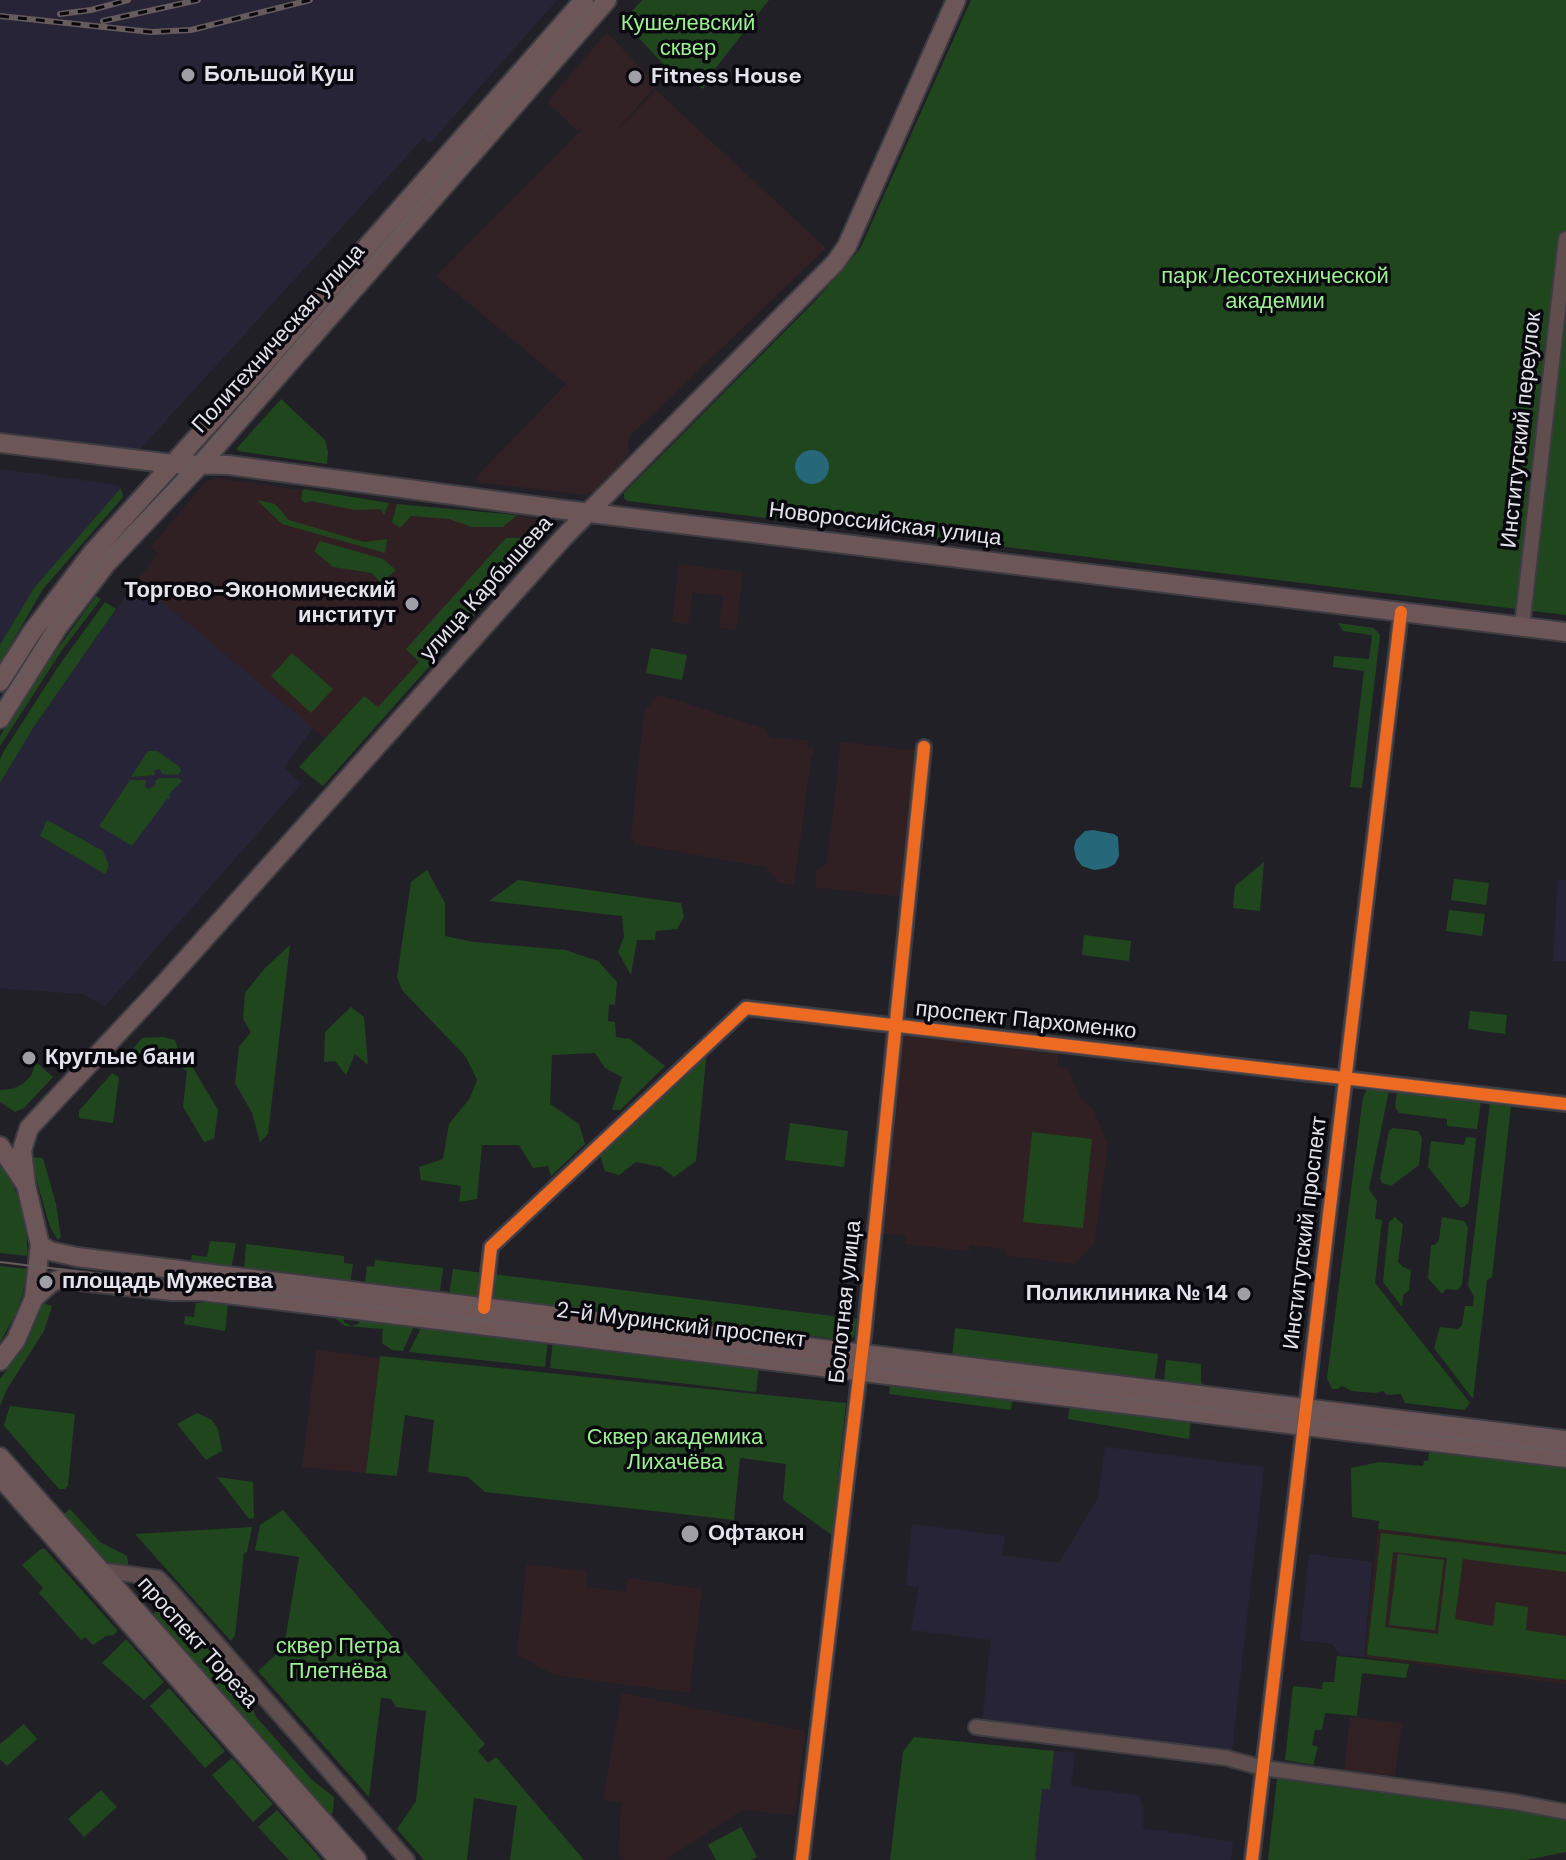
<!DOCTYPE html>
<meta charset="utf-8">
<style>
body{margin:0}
canvas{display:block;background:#212027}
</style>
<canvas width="1566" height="1860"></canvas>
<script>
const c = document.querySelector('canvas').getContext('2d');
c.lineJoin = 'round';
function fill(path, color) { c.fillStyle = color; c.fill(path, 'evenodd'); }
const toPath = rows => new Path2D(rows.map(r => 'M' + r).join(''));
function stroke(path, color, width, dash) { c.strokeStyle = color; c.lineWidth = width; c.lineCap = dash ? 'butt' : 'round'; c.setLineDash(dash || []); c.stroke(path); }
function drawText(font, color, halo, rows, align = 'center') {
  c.font = font + ' "DM Sans",sans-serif'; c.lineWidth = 7; c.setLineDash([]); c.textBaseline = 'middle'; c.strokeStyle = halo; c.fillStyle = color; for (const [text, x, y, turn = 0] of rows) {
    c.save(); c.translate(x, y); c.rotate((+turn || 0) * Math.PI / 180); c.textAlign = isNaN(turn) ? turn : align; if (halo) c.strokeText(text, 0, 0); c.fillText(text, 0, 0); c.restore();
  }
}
fill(toPath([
 [607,32,658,87,653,89,609,139,656,90,826,248,628,438,629,454,597,491,585,495,477,482,478,475,566,384,436,276,584,127,577,131,547,102],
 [316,1350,380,1358,366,1473,302,1467],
 [1350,1717,1402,1723,1395,1776,1344,1770]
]), '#312024');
fill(toPath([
 [0,0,557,0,430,143,423,138,140,449,0,432],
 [0,469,118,485,121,488,34,588,0,645],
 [137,580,313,728,284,767,301,784,105,1006,82,994,0,988,0,783,33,728],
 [1558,879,1566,880,1566,961,1553,961],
 [1105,1447,1264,1467,1232,1750,982,1721,991,1640,911,1630,919,1587,906,1585,912,1524,1005,1536,1002,1555,1059,1563,1098,1498],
 [1309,1554,1372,1562,1364,1657,1341,1655,1332,1644,1300,1640],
 [914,1737,1075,1753,1071,1786,1140,1796,1144,1813,1143,1828,1233,1842,1231,1860,890,1860,903,1752]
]), '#282437');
fill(toPath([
 [216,478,389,503,546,519,552,526,386,715,364,696,325,738,137,580,159,554,151,547,205,482],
 [679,564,743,572,736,630,719,627,723,596,693,592,688,624,672,622],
 [659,695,766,729,770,738,808,740,807,748,815,749,811,758,794,885,778,882,766,867,635,844,631,837,644,712],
 [841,742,920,751,902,897,815,887,817,870,827,864],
 [906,1035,1058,1053,1057,1067,1068,1068,1080,1098,1093,1109,1108,1145,1094,1244,1075,1264,1005,1255,1005,1249,970,1245,969,1251,905,1244,906,1236,877,1233,898,1041],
 [1378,1529,1566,1552,1566,1684,1365,1657],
 [527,1564,587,1572,586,1587,625,1592,628,1578,702,1589,689,1693,554,1675,517,1654],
 [622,1693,805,1731,795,1815,742,1810,665,1860,625,1860,619,1854,621,1802,603,1800]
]), '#312023');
fill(toPath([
 [642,0,769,0,711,74,703,89,665,66,623,21],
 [971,0,1566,0,1566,615,627,501,624,498,624,493,815,301,860,249],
 [281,399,325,440,328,452,327,464,238,451,237,448],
 [121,488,123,497,43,589,0,663,0,645,34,588],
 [303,489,389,503,384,515,381,509,355,510,311,501,305,503,301,499],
 [257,500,275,504,289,520,364,542,387,539,385,553,282,524],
 [397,504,517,515,503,527,472,527,449,519,411,516,400,528,392,522],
 [506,538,543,538,323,786,299,767,364,696,378,707,419,662,406,649],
 [320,541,383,559,396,570,381,583,372,573,333,567,314,551],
 [96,596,101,599,62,650,0,746,0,736,40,673],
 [105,602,116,609,33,728,0,783,0,759,4,751,58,667],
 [1338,623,1374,628,1380,635,1362,788,1350,787,1364,671,1333,667,1334,656,1369,659,1372,635,1343,631],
 [651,648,687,655,682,680,646,673],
 [292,653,333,689,311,713,271,676],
 [148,751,157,751,180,767,181,771,178,775,162,774,160,769,154,770,155,775,131,777],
 [160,778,178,778,182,781,169,794,170,799,167,799,132,846,99,826,130,780,146,780,145,787,149,789,156,785,155,781],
 [47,820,103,851,109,866,105,874,40,836],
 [1264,862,1260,911,1233,908,1235,886],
 [427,870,445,903,445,936,474,942,565,950,598,961,617,982,615,1005,609,1004,608,1021,615,1022,616,1037,630,1039,665,1066,620,1110,612,1110,622,1077,605,1068,595,1053,552,1055,550,1104,579,1124,585,1144,551,1176,548,1166,533,1168,519,1145,482,1145,477,1199,459,1202,461,1186,421,1180,419,1167,443,1159,449,1124,470,1098,477,1080,466,1057,402,990,397,977,411,882],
 [1454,879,1489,883,1486,905,1451,900],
 [518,880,681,903,684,917,677,929,656,931,655,940,637,940,631,975,618,952,624,937,622,916,489,901],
 [1449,910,1485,914,1482,936,1446,931],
 [1084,935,1131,941,1129,961,1082,955],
 [290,945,268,1134,260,1142,252,1113,235,1083,239,1047,251,1032,243,1019,245,993,265,968],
 [351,1007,364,1017,368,1065,355,1054,346,1075,335,1061,324,1062,325,1032],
 [1470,1011,1507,1015,1505,1034,1468,1029],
 [163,1037,175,1040,179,1052,187,1058,218,1110,214,1139,204,1142,183,1107,187,1071,183,1069,180,1059,138,1054,132,1050,142,1038],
 [707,1050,696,1161,674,1177,661,1167,636,1162,619,1175,605,1171,599,1152],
 [36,1062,53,1077,24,1108,15,1112,0,1102,0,1090,12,1089,23,1084,31,1076],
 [112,1073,119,1077,113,1123,79,1118,79,1111],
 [1368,1088,1389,1090,1369,1189,1377,1201,1375,1219,1382,1220,1375,1283,1470,1403,1464,1410,1405,1403,1401,1394,1387,1395,1383,1391,1375,1393,1352,1391,1342,1386,1338,1389,1332,1389,1327,1378,1363,1097],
 [1397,1091,1481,1101,1477,1129,1447,1126,1447,1119,1399,1113,1395,1107],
 [1490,1103,1511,1105,1492,1277,1487,1280,1473,1399,1434,1348,1440,1327,1458,1329,1462,1325,1465,1306,1473,1306,1474,1297,1468,1286],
 [790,1123,848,1131,844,1167,785,1160],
 [1393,1128,1418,1131,1422,1138,1419,1165,1391,1186,1382,1183,1380,1178,1389,1131],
 [1032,1132,1092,1139,1083,1228,1023,1222],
 [1466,1137,1476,1138,1469,1202,1464,1207,1460,1207,1428,1167,1431,1141,1464,1145],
 [30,1157,43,1158,56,1204,61,1237,58,1240,50,1227],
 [0,1163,13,1184,25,1217,28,1256,0,1253],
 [1395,1217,1403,1225,1398,1262,1403,1267,1411,1270,1409,1290,1403,1295,1402,1307,1383,1282,1389,1222],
 [1442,1217,1464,1221,1468,1227,1462,1284,1458,1290,1446,1289,1442,1294,1428,1278,1431,1245,1435,1245,1439,1240],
 [210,1241,236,1243,231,1270,191,1262,192,1255,207,1257],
 [246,1244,344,1256,344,1263,353,1264,350,1284,244,1271],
 [375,1260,443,1268,440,1291,365,1282,367,1266,374,1267],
 [0,1266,27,1269,23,1293,15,1316,0,1342],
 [453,1269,483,1273,480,1300,449,1296],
 [492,1274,857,1319,854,1337,850,1340,841,1340,792,1333,791,1338,489,1301],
 [207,1302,228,1304,225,1331,184,1324,185,1316,194,1317,196,1303],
 [43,1303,52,1306,44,1331,7,1389,0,1406,0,1379,27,1343],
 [330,1314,342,1315,344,1322,351,1326,358,1324,362,1318,412,1323,413,1328,403,1351,392,1350,382,1343,383,1329,345,1326],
 [423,1324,548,1339,545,1367,409,1352],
 [955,1328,1158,1354,1155,1377,1153,1382,952,1358],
 [553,1340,759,1365,756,1392,550,1368],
 [380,1356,846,1403,832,1535,783,1500,786,1464,740,1458,734,1520,485,1492,468,1477,428,1472,434,1420,405,1415,397,1476,366,1473],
 [1166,1360,1201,1364,1201,1382,1204,1387,1164,1383],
 [890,1386,939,1392,940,1387,1013,1396,1011,1410,889,1394],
 [1070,1403,1191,1417,1189,1439,1068,1419],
 [10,1406,75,1414,68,1485,65,1489,59,1489,6,1428,4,1425],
 [197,1413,212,1420,218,1429,222,1451,206,1460,177,1424],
 [1430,1446,1566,1462,1566,1552,1378,1529,1379,1521,1352,1517,1351,1468,1379,1462,1423,1466,1424,1461,1428,1461],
 [217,1477,253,1482,254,1518,249,1519],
 [70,1509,100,1542,127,1556,129,1570,102,1564,60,1517],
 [283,1510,485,1744,478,1751,488,1763,496,1757,584,1860,510,1860,517,1806,474,1798,467,1860,424,1860,397,1829,416,1801,426,1711,396,1707,391,1699,381,1698,369,1797,258,1671,284,1647,299,1557,255,1550,260,1525],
 [252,1527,247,1552,244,1553,235,1635,231,1641,135,1534],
 [1381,1533,1566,1555,1566,1572,1463,1559,1455,1619,1493,1626,1496,1602,1528,1607,1526,1630,1566,1636,1566,1680,1367,1655],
 [1393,1552,1447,1558,1438,1634,1385,1627],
 [41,1549,45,1549,118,1631,113,1635,106,1636,93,1645,85,1637,81,1640,39,1593,43,1588,22,1565],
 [1398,1554,1444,1560,1435,1630,1389,1625],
 [168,1601,238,1681,257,1718,312,1780,334,1797,333,1812,328,1819,150,1617],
 [126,1639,164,1682,144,1700,102,1663],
 [1337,1656,1409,1664,1406,1678,1362,1673,1357,1716,1325,1713,1322,1730,1315,1730,1312,1745,1318,1747,1313,1765,1285,1760,1293,1686,1322,1689,1323,1682,1334,1682],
 [169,1688,225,1751,205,1768,150,1706],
 [24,1724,37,1739,7,1766,0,1759,0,1744],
 [914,1737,1054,1751,1050,1789,1042,1789,1035,1859,1037,1860,890,1860,903,1752],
 [232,1758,273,1804,253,1822,212,1775],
 [1277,1779,1566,1818,1566,1852,1526,1860,1268,1860],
 [101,1790,117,1807,84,1837,68,1819],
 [277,1810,321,1859,320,1860,289,1860,258,1827],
 [741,1827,757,1857,751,1860,716,1860,708,1845]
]), '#20461d');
fill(toPath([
 '795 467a17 17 0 1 1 34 0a17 17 0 1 1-34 0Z',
 [1093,830,1114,834,1118,837,1119,856,1115,864,1107,868,1094,870,1082,866,1076,858,1074,848,1076,840,1085,831]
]), '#27677a');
const minor = toPath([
 [1522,626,1566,239],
 [484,1308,491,1247,746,1008,1566,1104],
 [100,1570,158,1578,169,1589,407,1860],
 [976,1727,1227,1758,1263,1768,1515,1802,1566,1812],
 [802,1860,864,1336,924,747],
 [1252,1860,1401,612]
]);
const major = toPath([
 [0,443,173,464,228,465,558,509,1566,632],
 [0,682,32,632,92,553,268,359,584,0],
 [0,719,58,627,106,564,199,466,607,0],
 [0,1146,26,1185,40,1245,34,1298,16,1340,0,1361],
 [26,1185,22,1150,29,1128,163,985,563,538,835,263,847,246,956,0],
 [40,1245,50,1251,77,1257,204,1273,1566,1440],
 [34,1298,52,1282,61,1279,172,1291,202,1291,1566,1458],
 [0,1457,357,1860],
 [0,1477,339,1860]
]);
stroke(minor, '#3d3c42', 18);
stroke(major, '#3d3c42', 22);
stroke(minor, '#604e4f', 14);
stroke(major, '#6c5658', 18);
stroke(toPath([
 [0,710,27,664,107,556,229,423,599,0],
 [0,1262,1566,1452]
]), '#665b5d', 2);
const rail = toPath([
 [60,14,91,10,128,0],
 [0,16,151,32,191,30,310,0],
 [103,21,198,0]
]);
stroke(rail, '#665b5d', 6);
stroke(rail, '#09080e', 3, [9]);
stroke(toPath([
 [484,1308,491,1247,746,1008,1566,1104],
 [802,1860,864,1336,924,747],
 [1252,1860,1401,612]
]), '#ed6a23', 12);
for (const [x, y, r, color] of [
 [188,75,8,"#a09fa7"],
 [635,77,8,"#a09fa7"],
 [412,604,8,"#a09fa7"],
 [29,1058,8,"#a09fa7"],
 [46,1282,8,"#a09fa7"],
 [1244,1294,8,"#a09fa7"],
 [690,1534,10,"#a09fa7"]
]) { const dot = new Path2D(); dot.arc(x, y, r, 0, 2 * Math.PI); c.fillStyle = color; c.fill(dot); stroke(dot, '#09080e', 3); }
drawText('22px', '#9af18f', '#09080e', [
 ["Кушелевский",688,24],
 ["сквер",688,49],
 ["парк Лесотехнической",1275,277],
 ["академии",1275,302],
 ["Сквер академика",675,1438],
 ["Лихачёва",675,1463],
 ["сквер Петра",338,1647],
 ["Плетнёва",338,1672]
]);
drawText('bold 22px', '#e4e3ec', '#09080e', [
 ["Большой Куш",204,75],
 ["Fitness House",651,77],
 ["Торгово-Экономический",396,591,"right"],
 ["институт",396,616,"right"],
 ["Круглые бани",45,1058],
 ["площадь Мужества",62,1282],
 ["Поликлиника № 14",1228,1294,"right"],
 ["Офтакон",708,1534]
], 'left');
drawText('22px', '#e4e3ec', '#09080e', [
 ["Политехническая улица",279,339,-48],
 ["Институтский переулок",1522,430,-84],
 ["Новороссийская улица",885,525,7],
 ["улица Карбышева",487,589,-48],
 ["проспект Пархоменко",1026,1021,6],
 ["Институтский проспект",1306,1233,-83],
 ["Болотная улица",846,1302,-84],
 ["2-й Муринский проспект",681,1326,7],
 ["проспект Тореза",197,1643,48]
]);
</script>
